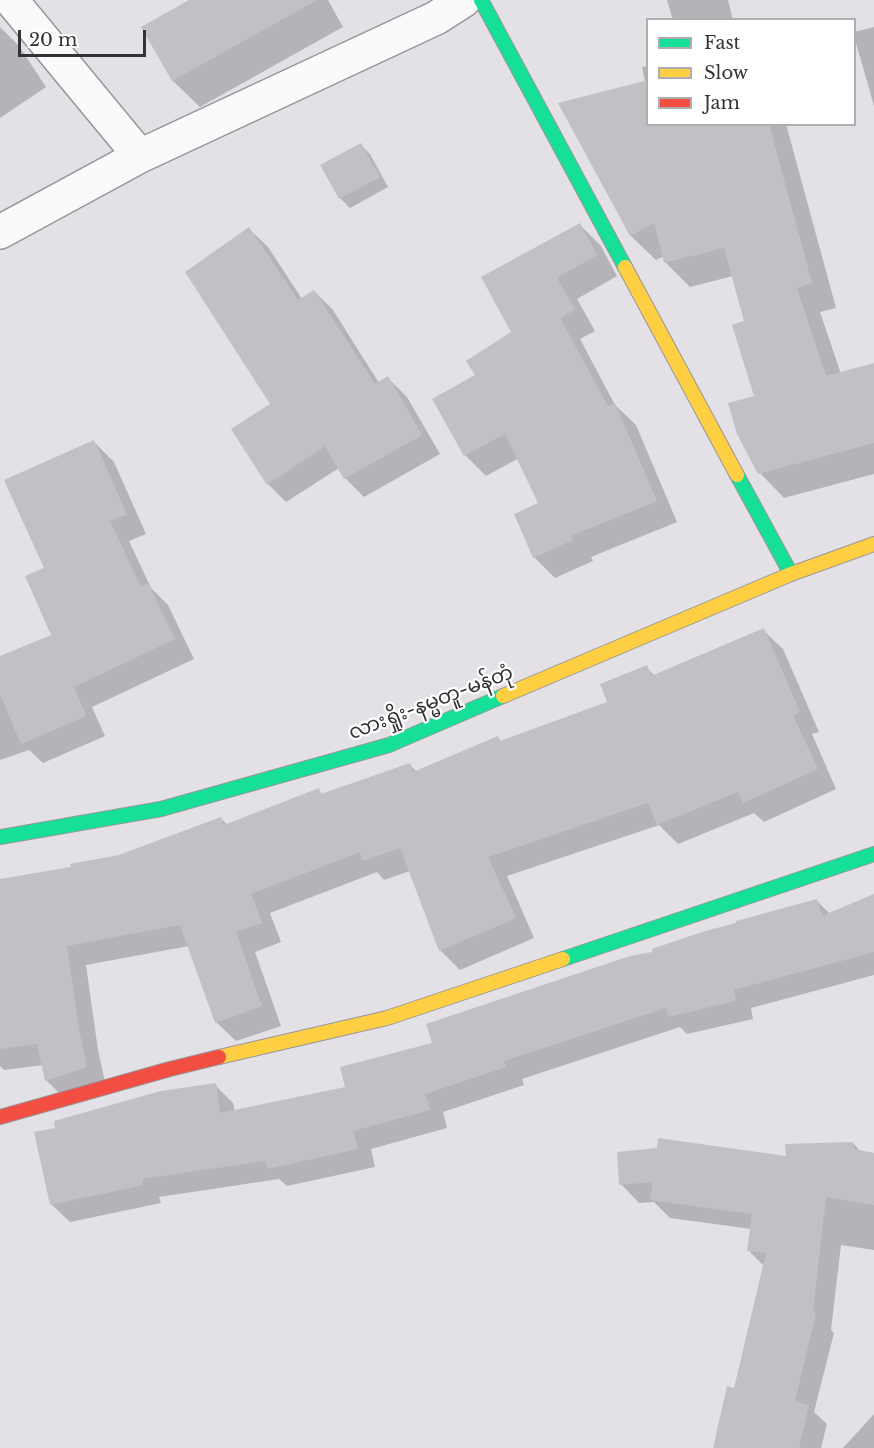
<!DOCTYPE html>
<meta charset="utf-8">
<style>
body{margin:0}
#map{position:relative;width:874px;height:1448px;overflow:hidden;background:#e3e0e6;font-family:"Libre Baskerville",serif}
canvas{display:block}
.legend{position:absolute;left:646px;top:18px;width:210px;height:108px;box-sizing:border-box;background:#fff;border:2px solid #aeadaf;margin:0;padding:8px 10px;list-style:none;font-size:18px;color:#343236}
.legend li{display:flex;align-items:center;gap:12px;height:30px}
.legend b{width:30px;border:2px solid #aeadaf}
.scale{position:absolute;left:18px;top:30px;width:128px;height:27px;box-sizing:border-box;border:3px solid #343236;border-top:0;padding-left:8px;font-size:18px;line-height:21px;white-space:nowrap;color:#343236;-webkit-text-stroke:4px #fff;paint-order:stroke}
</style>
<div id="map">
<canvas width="874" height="1448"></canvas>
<ul class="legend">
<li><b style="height:8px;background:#16e098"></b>Fast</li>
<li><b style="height:8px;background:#ffcf43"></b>Slow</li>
<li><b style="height:8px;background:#f24e42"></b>Jam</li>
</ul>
<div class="scale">20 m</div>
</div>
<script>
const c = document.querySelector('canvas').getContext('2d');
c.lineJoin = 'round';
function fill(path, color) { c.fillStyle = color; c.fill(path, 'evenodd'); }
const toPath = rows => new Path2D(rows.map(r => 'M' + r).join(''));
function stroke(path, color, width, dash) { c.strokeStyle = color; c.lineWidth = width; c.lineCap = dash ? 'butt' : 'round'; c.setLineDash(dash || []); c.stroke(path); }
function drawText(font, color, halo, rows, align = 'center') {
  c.font = font + ' "Libre Baskerville","Noto Sans Myanmar",serif'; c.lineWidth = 4.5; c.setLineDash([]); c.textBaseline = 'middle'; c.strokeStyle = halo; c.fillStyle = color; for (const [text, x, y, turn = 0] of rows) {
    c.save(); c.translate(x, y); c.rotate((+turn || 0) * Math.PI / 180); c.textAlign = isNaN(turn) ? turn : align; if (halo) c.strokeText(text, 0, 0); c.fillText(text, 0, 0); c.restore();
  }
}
fill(toPath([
 [193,0,328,0,343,27,200,107,173,81],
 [667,0,728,0,733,20,673,20],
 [0,27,19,46,46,87,0,118],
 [874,27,874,106,854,36,854,32],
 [648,66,648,124,786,124,836,308,820,312,841,374,874,365,874,474,784,498,760,473,756,397,746,322,733,276,690,287,665,262,664,256,656,260,631,236,560,104,645,82,642,67],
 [361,145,370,154,388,187,350,208,340,198],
 [580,225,601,246,617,276,577,299,595,331,580,339,615,405,636,425,677,522,591,557,593,561,555,578,534,557,540,504,519,458,486,476,465,455,477,375,513,332],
 [249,229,268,247,302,299,314,291,333,310,379,383,388,378,407,397,440,454,364,497,345,478,339,468,286,502,268,484,272,405],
 [94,442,114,462,146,534,129,541,151,588,168,605,194,659,92,707,105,736,43,763,29,750,0,760,0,658,53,636,46,569],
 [763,630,783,649,819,732,812,734,836,789,764,822,754,813,678,844,659,825,507,876,534,938,460,970,440,950,410,871,384,880,377,872,270,913,281,942,255,952,281,1026,236,1041,216,1022,189,946,86,965,98,1050,106,1087,66,1100,47,1081,43,1065,4,1070,0,1066,0,881,72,868,120,857,221,819,228,825,318,790,323,795,409,764,417,772,498,738,502,742,609,703,646,667,655,676],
 [874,895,874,975,751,1008,753,1019,687,1034,680,1027,522,1079,524,1085,443,1112,447,1128,371,1149,375,1167,287,1186,279,1179,159,1197,161,1203,70,1222,51,1204,215,1085,233,1103,235,1112,347,1088,434,1044,654,953,817,901,830,914],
 [853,1143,862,1153,874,1155,874,1250,841,1245,831,1330,834,1333,814,1412,827,1424,821,1448,715,1448,736,1390,764,1266,749,1251,751,1229,670,1218,654,1202,639,1203,621,1184,788,1158],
 [874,1414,874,1448,843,1448]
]), '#0003');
fill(toPath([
 [189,0,317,0,172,81,141,27],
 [648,80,648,124,769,124,812,283,797,288,826,376,874,363,874,443,758,474,737,434,728,403,754,396,732,325,744,321,724,248,664,263,654,223,630,236,558,103],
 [361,143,380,177,339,199,320,165],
 [580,223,597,255,557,278,575,310,560,318,608,406,615,403,657,501,571,536,573,540,533,558,514,514,538,503,505,434,464,456,432,399,475,375,466,361,511,332,481,277],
 [249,227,298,300,314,290,375,384,388,376,422,435,344,479,325,446,267,485,231,429,270,404,185,272],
 [94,440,127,514,110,521,141,587,148,583,175,639,74,687,86,716,21,744,0,694,0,656,51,635,25,576,44,568,4,480],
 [764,628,800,712,793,715,818,769,743,803,738,792,657,825,648,803,488,857,516,918,439,951,400,848,363,861,360,852,251,894,262,923,236,932,262,1006,215,1023,180,925,67,946,79,1029,87,1067,45,1081,37,1044,0,1049,0,879,71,867,70,864,119,855,221,817,224,825,319,788,321,794,410,763,413,772,498,736,500,741,607,702,600,684,647,665,651,676],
 [874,894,874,952,734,990,736,1001,668,1017,666,1008,504,1061,506,1067,425,1094,430,1110,353,1131,358,1149,267,1169,265,1161,142,1179,143,1185,50,1205,34,1132,55,1128,54,1121,161,1091,216,1083,220,1113,345,1087,340,1067,432,1043,426,1024,630,956,652,952,652,949,702,932,736,923,736,921,817,899,822,916],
 [658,1138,786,1156,785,1144,853,1142,854,1149,874,1153,874,1205,826,1197,813,1312,816,1313,795,1401,809,1405,799,1448,713,1448,727,1386,734,1388,766,1253,747,1251,752,1214,650,1200,653,1182,619,1185,617,1152,657,1148]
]), '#c2c0c4');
const street = toPath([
 [11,0,140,156],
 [0,232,140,156,436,18,464,0]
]);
const fast = toPath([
 [481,0,625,267],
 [737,475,791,574],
 [0,837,161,809,389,745,503,696],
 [563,959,874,854]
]);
const slow = toPath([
 [625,267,737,475],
 [503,696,791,574,874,544],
 [219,1057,387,1018,563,959]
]);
const jam = toPath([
 [0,1117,170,1069,219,1057]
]);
stroke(street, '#98969a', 36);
stroke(fast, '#98969a', 16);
stroke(slow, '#98969a', 16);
stroke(jam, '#98969a', 16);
stroke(street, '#fbfafb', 33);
stroke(fast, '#16e098', 14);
stroke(slow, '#ffcf43', 14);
stroke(jam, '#f24e42', 14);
drawText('20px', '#343236', '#fff', [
 ["လားရှိုး-နမ္မတူ-မန်တုံ",431,703,-21]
]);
</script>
